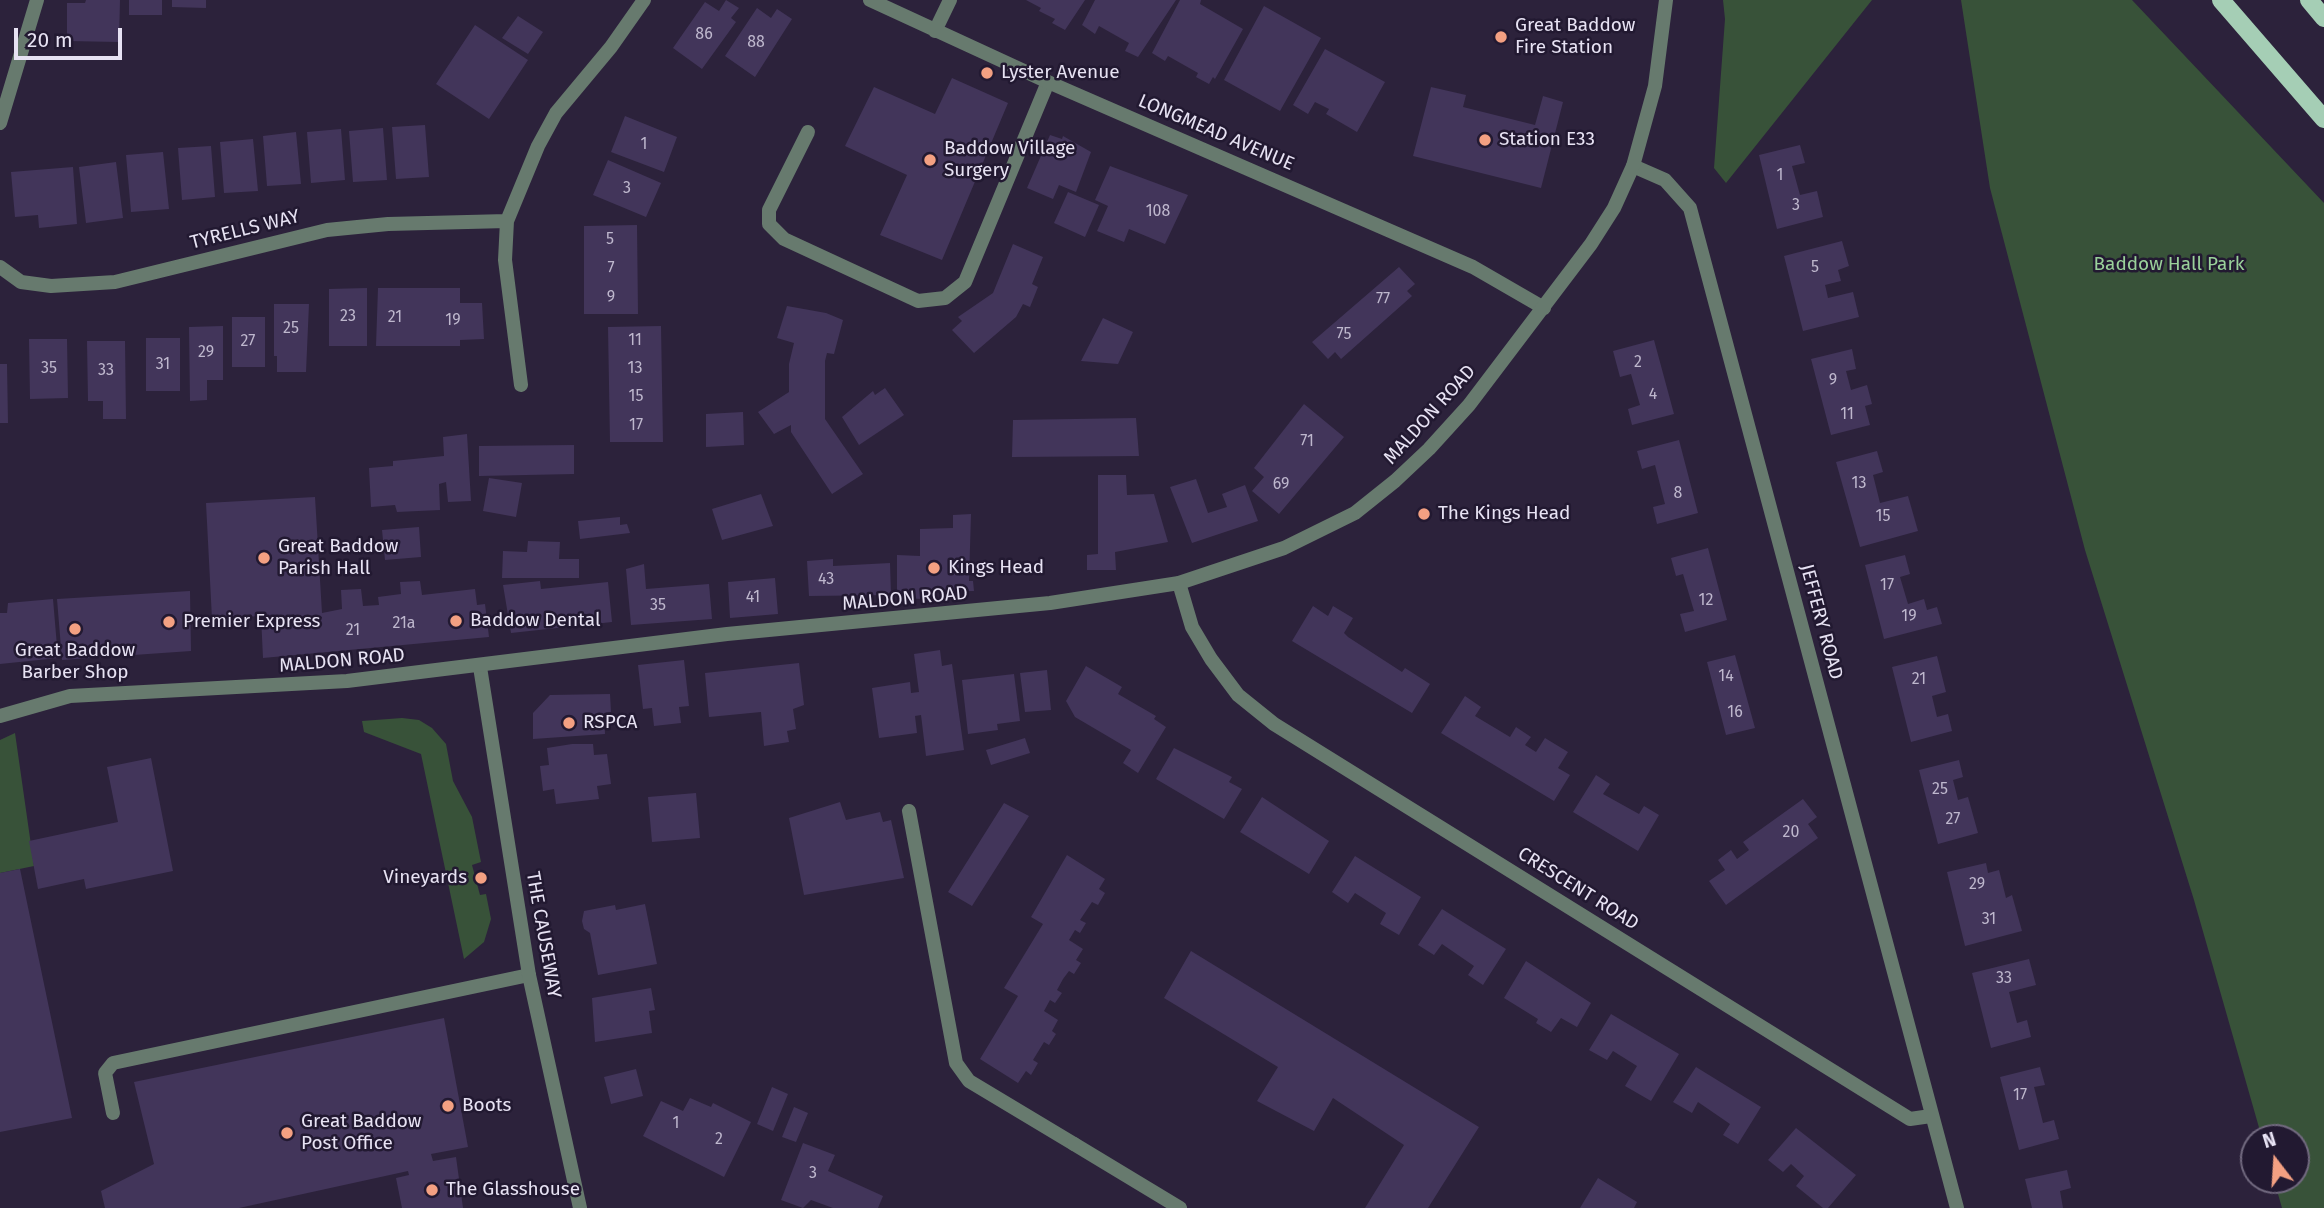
<!DOCTYPE html>
<style>
body{margin:0}
#map{position:relative;width:2324px;height:1208px;overflow:hidden;background:#2c223b;font-family:"Fira Sans",sans-serif}
canvas{display:block}
.north{position:absolute;left:2240px;top:1124px;width:70px;height:70px;box-sizing:border-box;background:#221931;border:2px solid #71697f;border-radius:50%;rotate:343deg;font-size:19px;font-weight:700;line-height:28px;text-align:center;color:#e7e2f3}
.north::after{content:'';display:block;margin:auto;width:24px;height:32px;background:#f3a082;clip-path:polygon(50% 0,100% 100%,50% 72%,0 100%)}
.scale{position:absolute;left:14px;top:28px;width:108px;height:32px;box-sizing:border-box;border:4px solid #e7e2f3;border-top:0;padding-left:9px;font-size:21px;line-height:24px;white-space:nowrap;color:#e7e2f3;-webkit-text-stroke:5px #221931;paint-order:stroke}
</style>
<div id="map">
<canvas width="2324" height="1208"></canvas>
<div class="north">N</div>
<div class="scale">20 m</div>
</div>
<script>
const c = document.querySelector('canvas').getContext('2d');
c.lineJoin = 'round';
function fill(path, color) { c.fillStyle = color; c.fill(path, 'evenodd'); }
const toPath = rows => new Path2D(rows.map(r => 'M' + r).join(''));
function stroke(path, color, width, dash) { c.strokeStyle = color; c.lineWidth = width; c.lineCap = dash ? 'butt' : 'round'; c.setLineDash(dash || []); c.stroke(path); }
function drawText(font, color, halo, rows, align = 'center') {
  c.font = font + ' "Fira Sans",sans-serif'; c.lineWidth = 5; c.setLineDash([]); c.textBaseline = 'middle'; c.strokeStyle = halo; c.fillStyle = color; for (const [text, x, y, turn = 0] of rows) {
    c.save(); c.translate(x, y); c.rotate((+turn || 0) * Math.PI / 180); c.textAlign = isNaN(turn) ? turn : align; if (halo) c.strokeText(text, 0, 0); c.fillText(text, 0, 0); c.restore();
  }
}
fill(toPath([
 [1723,0,1872,0,1726,183,1714,168,1725,19],
 [1961,0,2132,0,2324,203,2324,1208,2282,1208,2274,1180,2296,1180,2296,1138,2262,1138,2194,900,2085,550,1990,188],
 [402,718,419,720,432,728,446,744,453,781,472,817,481,862,472,865,480,895,486,894,491,919,484,942,464,959,421,754,364,732,362,721],
 [15,733,34,866,0,873,0,740]
]), '#385239');
fill(toPath([
 [86,0,120,0,119,42,67,41,67,3,85,3],
 [129,0,162,0,162,15,129,15],
 [172,0,206,0,206,8,172,7],
 [726,0,739,8,731,18,736,22,702,69,673,48,705,2,719,11],
 [1026,0,1085,0,1065,30,1052,23,1055,19,1039,11,1041,8],
 [1095,0,1176,0,1138,57,1125,51,1129,43,1099,26,1095,34,1082,25],
 [1180,0,1201,0,1200,4,1243,29,1215,79,1213,77,1209,84,1196,77,1198,73,1168,56,1165,61,1152,53],
 [1264,6,1321,38,1280,111,1224,80],
 [757,8,771,18,777,9,792,19,755,77,725,56],
 [518,16,543,32,528,54,502,38],
 [475,25,528,60,489,119,436,84],
 [1325,49,1385,82,1357,132,1326,114,1329,109,1315,102,1308,114,1293,105],
 [952,78,1008,103,942,260,880,235,907,175,845,146,874,87,935,114],
 [1431,87,1466,95,1463,107,1535,125,1543,96,1563,102,1541,188,1413,156],
 [625,116,677,137,664,172,611,152],
 [425,125,429,177,396,179,392,127],
 [383,128,387,180,353,182,349,131],
 [341,129,345,180,311,183,307,132],
 [296,132,301,184,267,186,263,136],
 [1050,135,1062,139,1063,136,1091,152,1076,192,1059,185,1053,199,1027,188],
 [253,139,258,191,224,193,220,142],
 [1800,145,1805,163,1792,166,1800,195,1817,191,1823,217,1777,229,1759,155],
 [211,146,215,197,182,200,178,148],
 [163,152,169,209,131,212,126,155],
 [608,160,661,183,646,217,593,195],
 [116,162,123,218,86,223,79,167],
 [1110,166,1188,195,1165,244,1129,229,1124,242,1097,231,1108,206,1095,200],
 [73,167,77,224,39,228,38,215,15,217,11,172],
 [1068,192,1099,205,1085,237,1054,223],
 [637,225,638,314,584,314,584,226],
 [1842,241,1849,266,1838,270,1841,281,1825,285,1826,289,1828,298,1853,292,1859,317,1803,331,1784,256],
 [1013,244,1043,257,1032,284,1038,287,1030,307,1023,304,1016,317,974,353,952,330,962,321,958,317,993,293],
 [1399,267,1415,284,1407,291,1412,296,1341,359,1335,352,1328,359,1312,342],
 [367,288,367,346,329,346,329,289],
 [378,288,460,288,460,303,482,303,484,339,460,340,460,346,376,346],
 [274,304,309,304,306,372,277,372,277,356,274,356],
 [787,306,826,313,843,320,834,354,827,353,825,361,825,419,863,474,832,494,791,432,791,425,774,434,758,412,789,392,789,364,794,343,777,338],
 [232,317,265,317,265,367,232,367],
 [1103,318,1133,332,1118,364,1081,361],
 [223,326,223,380,207,380,207,400,190,401,189,327],
 [661,326,663,442,610,442,608,327],
 [146,338,180,338,180,391,146,391],
 [29,339,67,339,68,398,30,399],
 [1654,340,1674,414,1632,425,1628,409,1640,405,1631,374,1620,377,1613,351],
 [87,341,125,341,126,419,103,419,103,401,88,401],
 [1852,349,1856,369,1846,371,1851,390,1867,385,1872,404,1865,406,1870,425,1831,435,1811,359],
 [0,364,7,364,8,423,0,423],
 [885,388,904,415,859,445,842,417,873,391,875,395],
 [1304,404,1344,437,1279,514,1252,491,1264,477,1254,468],
 [743,412,744,445,706,447,706,414],
 [1136,418,1139,456,1012,457,1013,420],
 [467,434,471,501,448,502,446,482,439,484,440,510,397,512,395,505,371,507,369,468,393,466,393,461,444,456,443,437],
 [1679,440,1698,513,1657,524,1653,507,1665,504,1655,465,1642,469,1637,451],
 [574,445,574,474,479,476,479,446],
 [1877,451,1883,472,1873,475,1880,503,1908,496,1918,531,1860,547,1836,462],
 [1098,475,1126,475,1127,495,1154,494,1168,542,1115,552,1116,570,1087,570,1087,555,1098,554],
 [489,478,522,483,516,517,483,511],
 [1196,479,1208,513,1227,507,1222,494,1245,485,1258,521,1192,543,1170,487],
 [761,494,773,526,722,540,712,509],
 [315,497,322,613,342,609,341,590,361,589,363,606,379,605,378,597,401,594,400,582,420,581,422,595,475,589,477,605,485,604,489,637,263,658,261,616,212,619,206,503],
 [971,514,969,581,973,581,974,591,924,592,924,599,897,598,897,555,920,556,920,529,953,528,953,515],
 [620,517,620,525,627,524,630,533,580,539,578,521],
 [419,527,421,557,385,560,382,530],
 [528,541,560,542,559,559,579,559,579,578,502,578,503,551,527,552],
 [1708,548,1727,620,1685,632,1680,614,1694,611,1683,574,1676,576,1671,558],
 [1905,555,1910,574,1900,577,1908,604,1924,599,1927,610,1937,607,1942,624,1884,639,1865,565],
 [833,559,833,566,890,563,891,595,809,596,807,561],
 [644,564,646,589,709,584,712,619,631,625,626,569],
 [775,578,778,614,730,618,728,582],
 [540,581,541,589,608,582,612,622,511,633,503,585],
 [190,591,191,651,62,660,57,599],
 [53,599,58,658,0,664,0,613,7,613,8,603],
 [1313,606,1328,616,1333,606,1353,618,1344,633,1348,637,1402,672,1405,668,1430,684,1412,713,1292,641],
 [940,650,942,666,952,664,964,750,926,756,921,715,915,716,917,733,879,738,872,688,910,682,911,693,919,692,914,654],
 [1735,655,1755,728,1726,735,1707,662],
 [1937,656,1946,692,1932,696,1937,717,1948,714,1952,731,1911,742,1892,667],
 [684,660,689,706,679,707,681,723,654,726,652,708,643,709,638,665],
 [799,663,804,705,793,709,796,729,787,731,789,742,764,746,761,712,709,717,705,673],
 [1086,666,1122,687,1118,694,1156,716,1154,719,1166,727,1138,773,1123,763,1131,750,1075,717,1066,701],
 [1047,670,1051,710,1025,712,1020,673],
 [1014,674,1020,721,997,724,998,730,968,734,962,680],
 [610,694,611,712,604,713,605,734,533,739,533,713,550,695],
 [1465,696,1481,707,1475,716,1510,737,1516,727,1531,737,1525,745,1536,752,1545,738,1568,752,1558,768,1570,775,1554,801,1441,733],
 [1025,738,1030,753,991,765,986,750],
 [572,744,593,744,594,755,607,754,611,784,597,786,599,799,556,804,554,789,543,791,540,766,549,765,547,748],
 [1174,748,1232,777,1229,782,1242,789,1224,819,1156,779],
 [151,758,173,871,86,889,84,879,38,889,29,841,118,822,107,767],
 [1959,760,1963,777,1953,780,1958,800,1968,797,1978,833,1938,844,1919,770],
 [1596,775,1610,784,1603,794,1639,814,1644,806,1659,815,1638,851,1573,812],
 [696,793,700,838,652,842,648,797],
 [1262,797,1329,841,1309,874,1240,832],
 [1803,799,1817,817,1808,824,1818,838,1726,905,1709,881,1725,870,1718,860,1731,850,1737,859,1749,850,1743,842],
 [840,802,846,820,880,812,883,822,891,820,904,878,804,895,789,818],
 [1004,803,1029,816,972,906,948,892],
 [1067,855,1105,879,1099,889,1105,893,1098,905,1092,902,1080,920,1086,923,1080,933,1075,930,1069,940,1083,949,1076,960,1081,963,1074,974,1069,971,1063,979,1057,990,1062,993,1055,1003,1050,1000,1044,1011,1058,1020,1052,1031,1056,1034,1049,1045,1044,1042,1033,1060,1038,1063,1031,1075,1026,1071,1018,1083,980,1059,1018,996,1004,988,1043,924,1031,917],
 [1355,856,1421,897,1399,935,1380,924,1386,913,1355,893,1348,903,1332,892],
 [1986,863,1988,873,1999,870,2006,898,2012,895,2022,931,1965,946,1947,872],
 [20,869,72,1118,0,1132,0,873],
 [645,904,657,964,598,975,590,933,584,929,582,921,584,911,615,905,616,910],
 [1442,909,1506,949,1483,985,1468,975,1474,966,1442,944,1434,955,1418,945],
 [1191,951,1479,1127,1428,1208,1365,1208,1404,1145,1333,1098,1314,1131,1257,1101,1278,1067,1164,998],
 [2029,959,2036,985,2009,992,2017,1023,2027,1020,2031,1037,1991,1048,1972,973],
 [1526,961,1591,1003,1577,1027,1561,1018,1551,1032,1536,1023,1538,1019,1504,998],
 [651,988,655,1010,649,1011,652,1033,595,1042,592,998],
 [1611,1014,1679,1054,1651,1101,1625,1086,1637,1066,1613,1051,1607,1060,1589,1050],
 [444,1018,468,1147,431,1154,433,1161,456,1157,463,1208,402,1208,396,1178,409,1175,408,1171,239,1208,105,1208,101,1191,154,1164,134,1082],
 [1696,1067,1761,1107,1738,1144,1723,1135,1730,1124,1698,1102,1692,1113,1673,1102],
 [2040,1067,2045,1085,2034,1087,2043,1123,2054,1120,2059,1139,2019,1150,2000,1077],
 [636,1069,643,1096,611,1104,604,1077],
 [772,1087,788,1094,773,1131,757,1124],
 [690,1098,711,1107,713,1103,751,1122,724,1177,643,1136,661,1101,683,1111],
 [794,1107,808,1113,796,1142,782,1137],
 [1796,1128,1856,1175,1828,1208,1823,1208,1796,1186,1804,1176,1791,1164,1783,1172,1768,1160],
 [803,1143,835,1155,828,1171,883,1196,878,1208,833,1208,811,1200,803,1208,781,1200],
 [2067,1170,2071,1188,2060,1191,2063,1208,2032,1208,2025,1179],
 [1598,1178,1637,1202,1634,1208,1580,1208]
]), '#42355a');
stroke(toPath([
 [808,132,769,210,769,224,784,239,918,301,945,298,965,282,1048,82],
 [909,811,956,1063,969,1081,1074,1144],
 [113,1113,105,1073,113,1063,529,975]
]), '#677a6e', 14);
stroke(toPath([
 [870,0,1048,82,1473,267,1544,308],
 [935,31,950,0],
 [0,123,37,0],
 [1633,166,1665,180,1690,208,1957,1208],
 [507,221,505,260,521,385],
 [0,267,21,282,51,286,115,282,327,230,388,224,507,221,538,146,556,113,611,47,644,0],
 [1179,583,1192,627,1211,659,1238,695,1274,724,1910,1119,1931,1116],
 [480,667,529,975,580,1208],
 [1074,1144,1180,1208]
]), '#677a6e', 14);
stroke(toPath([
 [0,716,70,696,347,681,727,634,1050,603,1179,583,1284,548,1355,513,1395,481,1429,449,1469,405,1591,244,1614,208,1633,166,1655,86,1666,0]
]), '#677a6e', 14);
stroke(toPath([
 [2221,0,2324,119],
 [2309,0,2324,18]
]), '#a5ceb5', 18);
for (const [x, y, r, color] of [
 [1501,37,7,"#f3a082"],
 [987,73,7,"#f3a082"],
 [1485,140,7,"#f3a082"],
 [930,160,7,"#f3a082"],
 [1424,514,7,"#f3a082"],
 [264,558,7,"#f3a082"],
 [934,568,7,"#f3a082"],
 [456,621,7,"#f3a082"],
 [169,622,7,"#f3a082"],
 [75,629,7,"#f3a082"],
 [569,723,7,"#f3a082"],
 [481,878,7,"#f3a082"],
 [448,1106,7,"#f3a082"],
 [287,1133,7,"#f3a082"],
 [432,1190,7,"#f3a082"]
]) { const dot = new Path2D(); dot.arc(x, y, r, 0, 2 * Math.PI); c.fillStyle = color; c.fill(dot); stroke(dot, '#221931', 2.5); }
drawText('16px', '#beb7cd', null, [
 ["86",704,35],
 ["88",756,43],
 ["1",644,145],
 ["1",1780,176],
 ["3",627,189],
 ["3",1796,206],
 ["108",1158,212],
 ["5",610,240],
 ["5",1815,268],
 ["7",611,269],
 ["9",611,298],
 ["77",1383,300],
 ["23",348,317],
 ["21",395,318],
 ["19",453,321],
 ["25",291,329],
 ["75",1344,335],
 ["11",635,341],
 ["27",248,342],
 ["29",206,353],
 ["2",1638,363],
 ["31",163,365],
 ["35",49,369],
 ["13",635,369],
 ["33",106,371],
 ["9",1833,381],
 ["4",1653,395],
 ["15",636,397],
 ["11",1847,415],
 ["17",636,426],
 ["71",1307,442],
 ["13",1859,484],
 ["69",1281,485],
 ["8",1678,494],
 ["15",1883,517],
 ["43",826,580],
 ["17",1887,586],
 ["41",753,598],
 ["12",1706,601],
 ["35",658,606],
 ["19",1909,617],
 ["21a",404,624],
 ["21",353,631],
 ["14",1726,677],
 ["21",1919,680],
 ["16",1735,713],
 ["25",1940,790],
 ["27",1953,820],
 ["20",1791,833],
 ["29",1977,885],
 ["31",1989,920],
 ["33",2004,979],
 ["17",2020,1096],
 ["1",676,1124],
 ["2",719,1140],
 ["3",813,1174]
]);
drawText('19px', '#e7e2f3', '#221931', [
 ["Great Baddow",1515,26],
 ["Fire Station",1515,48],
 ["Lyster Avenue",1001,73],
 ["Station E33",1499,140],
 ["Baddow Village",944,149],
 ["Surgery",944,171],
 ["The Kings Head",1438,514],
 ["Great Baddow",278,547],
 ["Parish Hall",278,569],
 ["Kings Head",948,568],
 ["Baddow Dental",470,621],
 ["Premier Express",183,622],
 ["Great Baddow",75,651,"center"],
 ["Barber Shop",75,673,"center"],
 ["RSPCA",583,723],
 ["Vineyards",467,878,"right"],
 ["Boots",462,1106],
 ["Great Baddow",301,1122],
 ["Post Office",301,1144],
 ["The Glasshouse",446,1190]
], 'left');
drawText('19px', '#e7e2f3', '#221931', [
 ["LONGMEAD AVENUE",1216,133,23],
 ["TYRELLS WAY",245,230,-14],
 ["MALDON ROAD",1430,415,-48],
 ["MALDON ROAD",905,599,-5],
 ["JEFFERY ROAD",1821,622,75],
 ["MALDON ROAD",342,661,-5],
 ["CRESCENT ROAD",1578,889,32],
 ["THE CAUSEWAY",543,935,80]
]);
drawText('19px', '#9ad19a', '#221931', [
 ["Baddow Hall Park",2169,265]
]);
</script>
